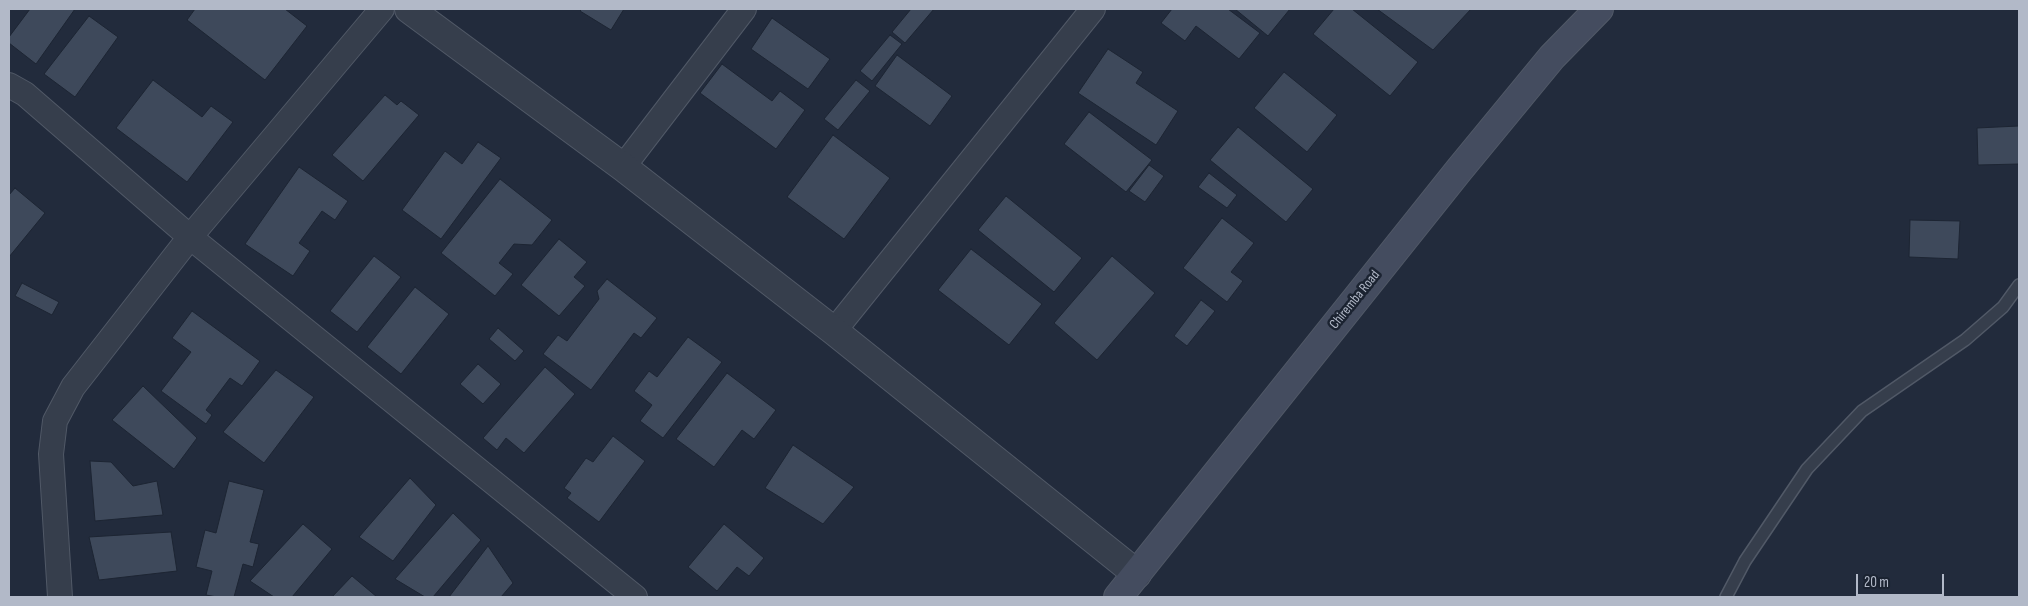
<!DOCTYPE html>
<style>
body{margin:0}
#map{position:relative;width:2028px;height:606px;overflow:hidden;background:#222b3c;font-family:"Sofia Sans Condensed",sans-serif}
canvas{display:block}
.frame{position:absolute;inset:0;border:10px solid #b2b9c8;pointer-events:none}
.scale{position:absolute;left:1856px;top:574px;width:88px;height:22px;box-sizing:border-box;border:2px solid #b2b9c8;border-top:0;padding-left:6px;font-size:15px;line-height:18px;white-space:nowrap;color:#b2b9c8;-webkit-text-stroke:4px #1b2331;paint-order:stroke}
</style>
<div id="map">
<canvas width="2028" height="606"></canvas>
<div class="frame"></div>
<div class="scale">20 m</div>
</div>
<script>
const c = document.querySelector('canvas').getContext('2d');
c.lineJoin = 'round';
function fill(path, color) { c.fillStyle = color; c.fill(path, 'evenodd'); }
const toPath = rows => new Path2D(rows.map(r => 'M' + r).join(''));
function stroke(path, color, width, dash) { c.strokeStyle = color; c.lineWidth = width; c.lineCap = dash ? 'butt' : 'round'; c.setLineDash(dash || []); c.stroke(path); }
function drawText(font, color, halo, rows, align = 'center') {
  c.font = font + ' "Sofia Sans Condensed",sans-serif'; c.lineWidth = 5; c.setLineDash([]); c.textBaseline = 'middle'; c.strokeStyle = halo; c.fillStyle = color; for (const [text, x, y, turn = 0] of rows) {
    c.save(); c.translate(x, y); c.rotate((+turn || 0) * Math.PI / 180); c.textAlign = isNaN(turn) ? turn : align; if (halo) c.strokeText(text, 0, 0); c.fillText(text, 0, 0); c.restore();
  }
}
const building = toPath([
 [30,9,75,9,36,64,9,43,9,37,30,9],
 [195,9,285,9,307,26,265,80,187,20,195,9],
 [582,9,624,9,611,30,580,11,582,9],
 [911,9,934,9,905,43,892,32,911,9],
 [1172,9,1228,9,1260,33,1239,59,1196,26,1185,41,1161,23,1172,9],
 [1235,9,1290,9,1268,36,1235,9],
 [1334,9,1352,9,1418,62,1390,96,1313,34,1334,9],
 [1377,9,1471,9,1433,50,1377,9],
 [89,16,118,37,75,97,44,74,89,16],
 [772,18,830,59,808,89,751,49,772,18],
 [890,35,902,44,872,81,860,71,890,35],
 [1108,49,1143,72,1136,83,1178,111,1156,145,1078,93,1108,49],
 [897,55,952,96,930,126,875,86,897,55],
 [722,64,772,101,780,91,805,110,776,149,700,93,722,64],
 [1284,72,1337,115,1307,152,1254,108,1284,72],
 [153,80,202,117,211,106,233,122,187,182,116,128,153,80],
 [856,80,870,91,838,130,824,119,856,80],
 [385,95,397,105,401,101,419,115,363,181,332,155,385,95],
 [1089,112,1152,160,1126,192,1064,144,1089,112],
 [2019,126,2019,164,1978,165,1977,128,2019,126],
 [1238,127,1313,189,1286,222,1210,160,1238,127],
 [833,135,890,178,844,239,787,197,833,135],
 [478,142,501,158,441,239,402,210,445,151,462,164,478,142],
 [1149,165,1164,176,1145,202,1129,191,1149,165],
 [299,167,348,201,335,220,322,211,299,243,310,251,293,276,245,244,299,167],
 [1209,173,1237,195,1227,208,1198,187,1209,173],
 [500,179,552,220,532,245,514,244,499,263,513,274,495,296,441,253,500,179],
 [15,188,45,213,9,257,9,195,15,188],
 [1006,196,1082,258,1054,292,978,230,1006,196],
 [1222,218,1254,243,1231,272,1243,281,1227,302,1183,268,1222,218],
 [1910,220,1960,221,1958,259,1909,257,1910,220],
 [559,239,587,262,574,277,585,286,559,316,521,285,559,239],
 [971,249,1042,304,1009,345,938,290,971,249],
 [374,256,401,277,357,332,330,311,374,256],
 [1112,256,1155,293,1097,360,1054,323,1112,256],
 [607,279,657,318,641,338,634,333,591,390,543,354,558,335,567,341,599,299,597,291,607,279],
 [22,283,59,302,52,315,15,296,22,283],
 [415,287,449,314,401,374,367,347,415,287],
 [1201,300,1215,311,1187,346,1174,336,1201,300],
 [192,311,260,361,242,386,230,378,206,410,212,415,206,424,161,391,191,352,172,338,192,311],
 [498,328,524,351,515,361,489,339,498,328],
 [688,337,722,362,663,438,640,421,652,405,634,391,649,371,657,377,688,337],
 [478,364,501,384,483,404,460,384,478,364],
 [545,367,575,394,524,453,506,438,497,450,483,438,545,367],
 [276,370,314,397,264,463,223,432,276,370],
 [727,373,776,410,754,439,742,430,714,467,676,439,727,373],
 [143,386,197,438,174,469,112,420,143,386],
 [613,436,645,461,599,522,567,498,571,493,564,488,586,458,593,462,613,436],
 [793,445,854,487,823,524,765,488,793,445],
 [90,461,111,462,133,486,157,481,163,515,95,521,90,461],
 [410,478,436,505,393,561,359,537,410,478],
 [229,481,264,490,250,542,259,544,253,567,243,564,234,597,217,597,206,595,212,571,196,567,205,530,216,533,229,481],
 [453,513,481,540,433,597,425,597,395,579,453,513],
 [303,524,332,549,292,597,274,597,250,581,303,524],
 [724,524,764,558,749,576,737,567,717,591,688,567,724,524],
 [171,532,177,571,99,580,89,537,171,532],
 [488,546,513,583,501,597,449,597,488,546],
 [352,576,377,597,332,597,352,576]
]);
fill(building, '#3e495b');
stroke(building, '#1d2533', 1);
const service = toPath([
 [1726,597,1745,561,1807,469,1862,411,1965,340,2003,307,2019,285]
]);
const minor = toPath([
 [9,85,25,94,190,237,635,597],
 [623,167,744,9],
 [834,331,1093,9],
 [60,597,51,454,55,421,73,387,190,237,382,9]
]);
const tertiary = toPath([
 [409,9,623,167,834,331,1137,574]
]);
const secondary = toPath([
 [1118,597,1459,170,1552,57,1599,9]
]);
stroke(service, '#515967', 14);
stroke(minor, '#515967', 26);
stroke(tertiary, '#515967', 30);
stroke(secondary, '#515967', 30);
stroke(service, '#363e4c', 11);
stroke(minor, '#363e4c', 24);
stroke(tertiary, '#363e4c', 28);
stroke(secondary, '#444c5f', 28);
drawText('14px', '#b2b9c8', '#1b2331', [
 ["Chiremba Road",1355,300,-51]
]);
</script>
